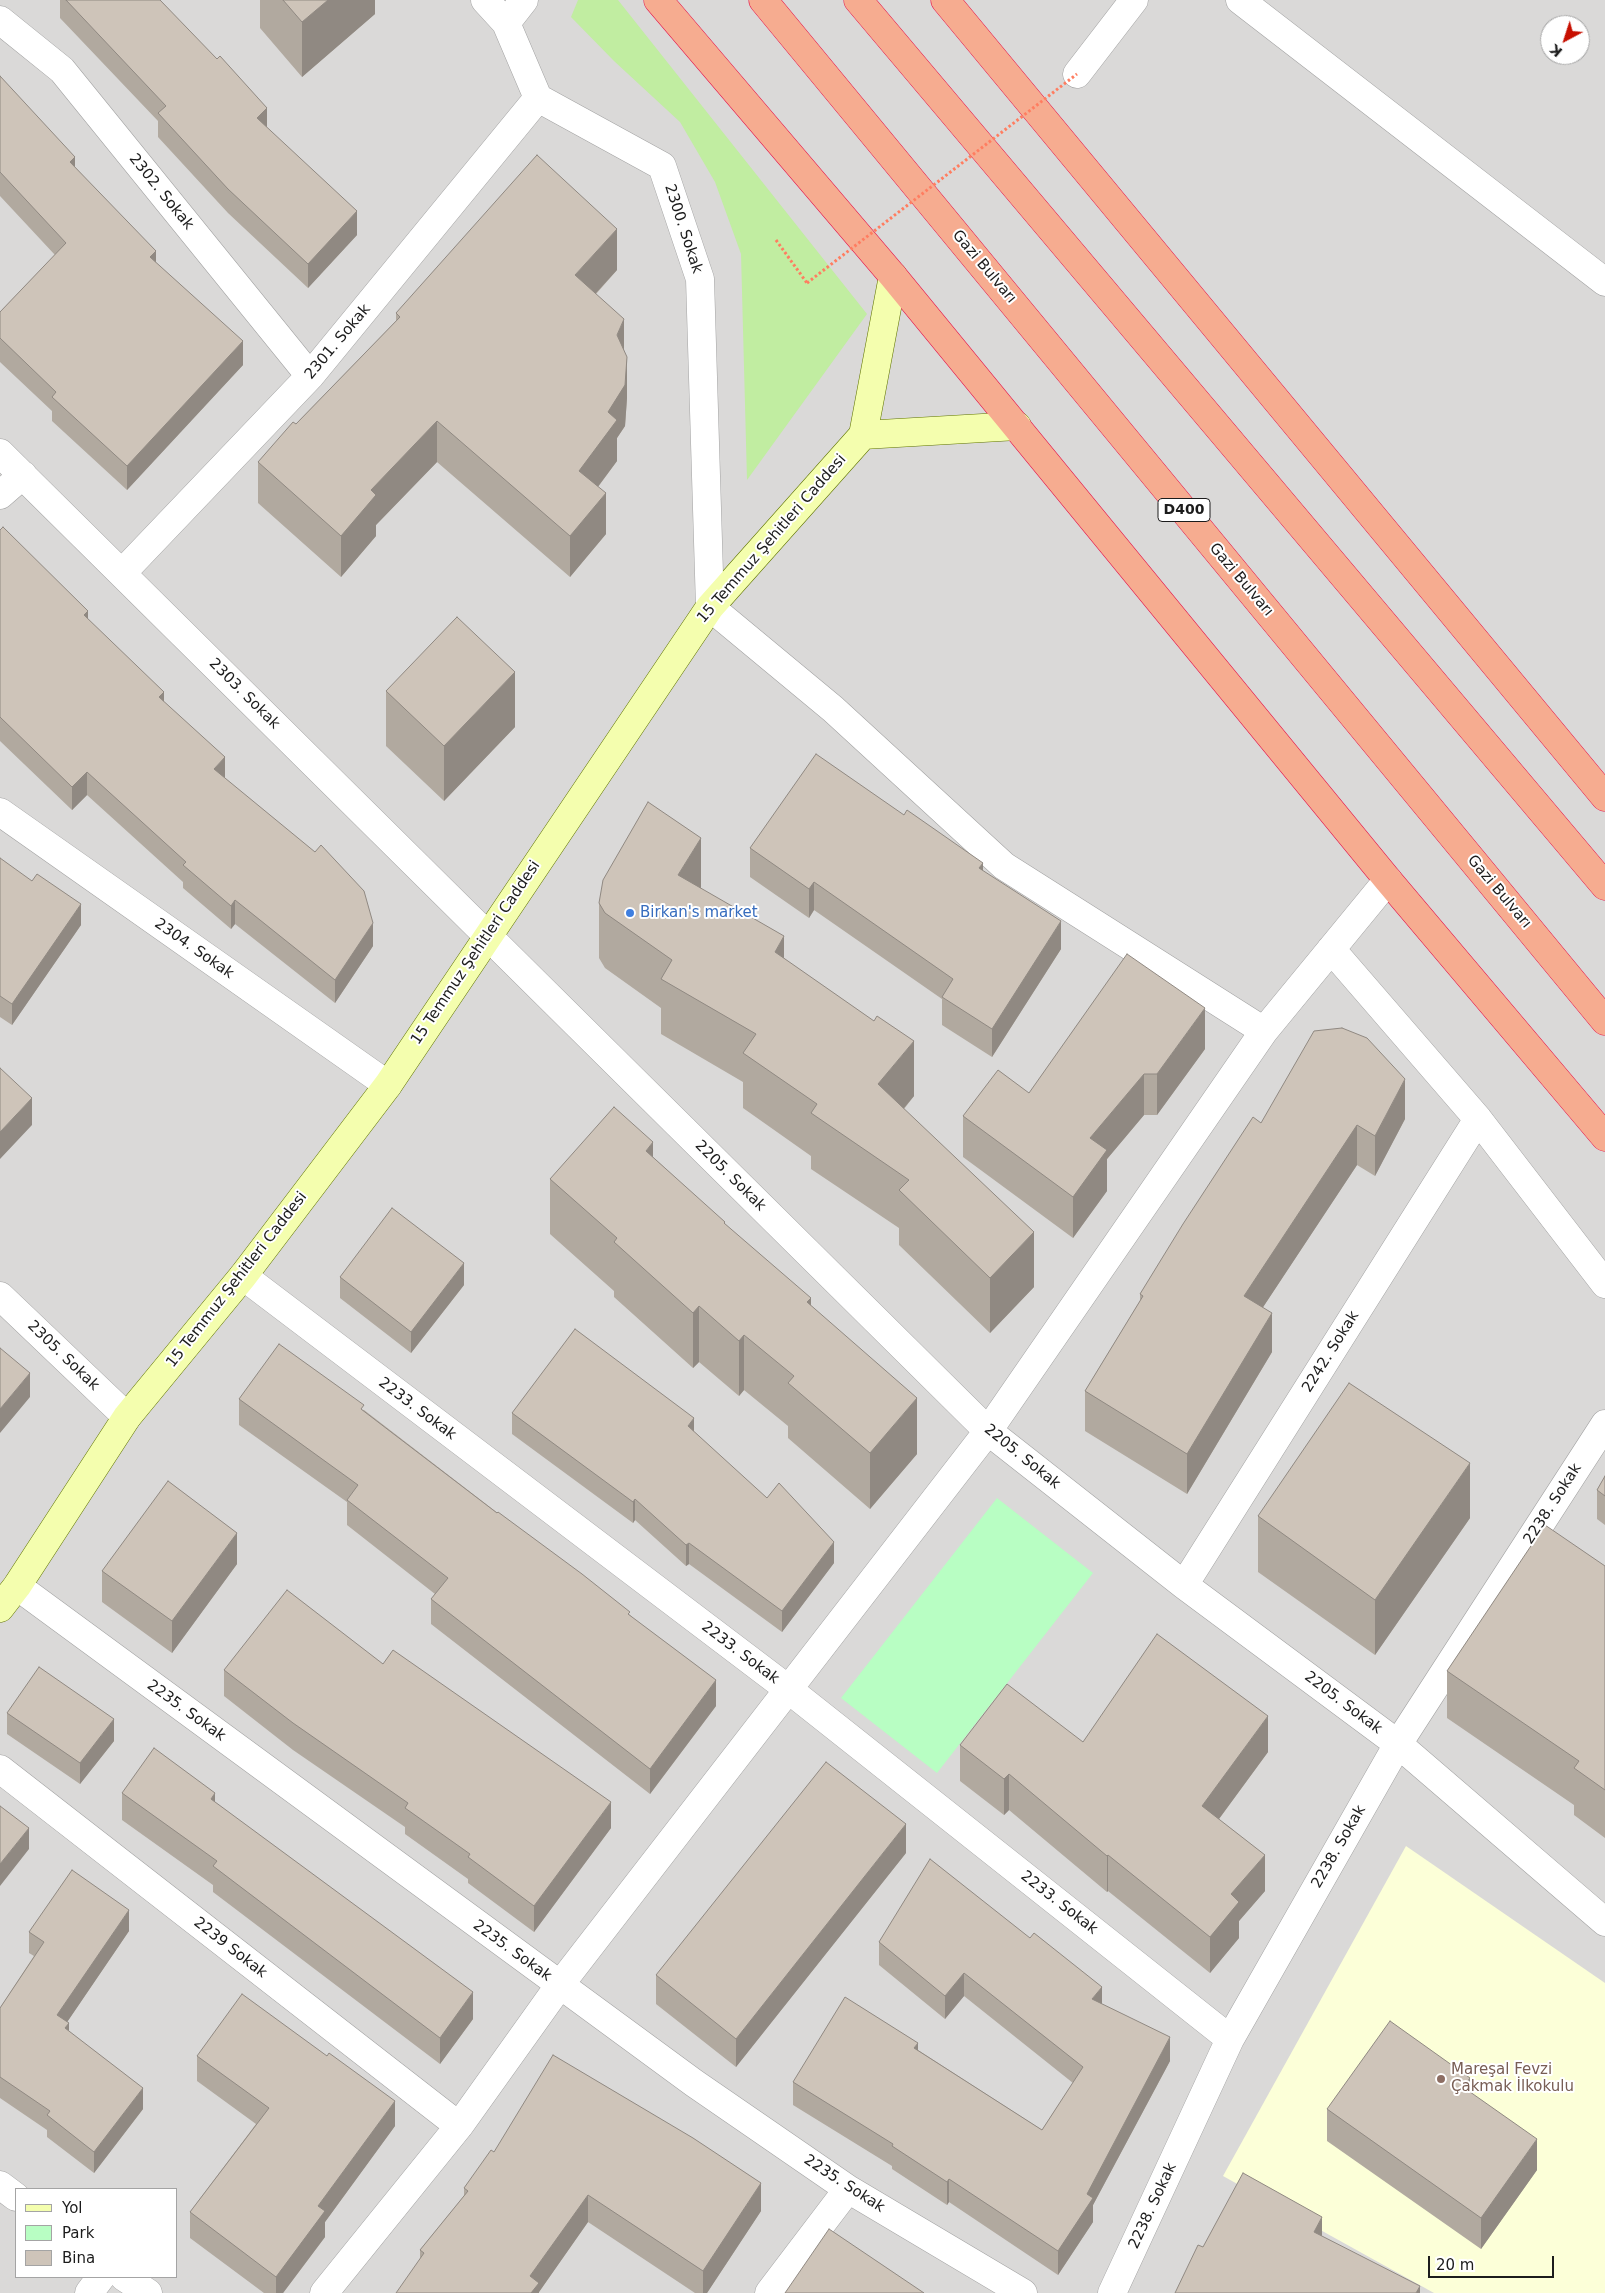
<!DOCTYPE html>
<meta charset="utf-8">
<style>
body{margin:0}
#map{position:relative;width:1605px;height:2293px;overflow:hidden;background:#eeebe0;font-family:"DejaVu Sans",sans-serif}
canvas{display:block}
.legend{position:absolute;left:15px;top:2188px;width:162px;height:90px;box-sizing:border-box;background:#fff;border:1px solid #a4a4a4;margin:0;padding:6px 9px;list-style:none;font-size:15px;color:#1c1c1c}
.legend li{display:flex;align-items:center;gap:10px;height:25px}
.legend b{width:25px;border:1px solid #a4a4a4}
.north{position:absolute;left:1540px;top:15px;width:50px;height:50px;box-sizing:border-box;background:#fff;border:1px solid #a4a4a4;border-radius:50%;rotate:220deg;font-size:14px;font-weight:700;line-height:20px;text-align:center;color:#1c1c1c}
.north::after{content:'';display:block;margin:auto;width:18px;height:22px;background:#c70f00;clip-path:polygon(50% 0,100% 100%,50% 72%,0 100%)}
.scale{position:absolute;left:1428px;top:2256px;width:126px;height:22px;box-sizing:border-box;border:2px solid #1c1c1c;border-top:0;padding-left:6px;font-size:15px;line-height:18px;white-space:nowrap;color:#1c1c1c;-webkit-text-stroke:4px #fff;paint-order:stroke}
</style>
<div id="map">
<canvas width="1605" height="2293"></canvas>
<ul class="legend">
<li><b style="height:6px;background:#f4feae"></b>Yol</li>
<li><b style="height:14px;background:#b8fec3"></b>Park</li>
<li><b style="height:14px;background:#cec4b9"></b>Bina</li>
</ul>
<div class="north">K</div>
<div class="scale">20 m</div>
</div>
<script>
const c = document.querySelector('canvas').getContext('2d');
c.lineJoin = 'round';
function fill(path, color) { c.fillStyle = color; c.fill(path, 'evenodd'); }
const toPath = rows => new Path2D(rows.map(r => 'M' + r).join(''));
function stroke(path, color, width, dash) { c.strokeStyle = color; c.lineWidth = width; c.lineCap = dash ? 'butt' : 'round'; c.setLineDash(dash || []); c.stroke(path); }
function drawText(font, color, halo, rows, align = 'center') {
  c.font = font + ' "DejaVu Sans",sans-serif'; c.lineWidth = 4; c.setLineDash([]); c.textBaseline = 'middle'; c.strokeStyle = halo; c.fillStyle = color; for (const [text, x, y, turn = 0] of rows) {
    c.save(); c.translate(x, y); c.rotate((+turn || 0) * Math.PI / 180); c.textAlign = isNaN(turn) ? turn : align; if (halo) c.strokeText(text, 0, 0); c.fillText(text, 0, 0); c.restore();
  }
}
fill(toPath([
 [0,0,1605,0,1605,2293,0,2293],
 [1550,25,1580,25,1580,55,1550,55],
 [16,2189,176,2189,176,2277,16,2277]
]), '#dad9d8');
fill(toPath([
 [1406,1846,1605,1983,1605,2293,1434,2293,1223,2176]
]), '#fcffd8');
fill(toPath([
 [578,0,618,0,867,314,747,480,741,254,715,182,680,122,614,61,571,17]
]), '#c1eda1');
fill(toPath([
 [997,1498,1093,1573,937,1773,841,1698]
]), '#b8fec3');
const minor = toPath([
 [485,0,506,23,538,98,662,166,700,279,710,607,833,709,1004,866,1264,1031],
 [1240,0,1605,282],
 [0,20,62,70,310,376],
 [506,23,524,0],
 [1077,74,1134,0],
 [0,453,988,1431,1184,1585,1398,1744,1605,1922],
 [0,495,23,475],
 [122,573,310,376,538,98],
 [0,812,388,1085],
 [1331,949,1478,1119,1605,1284],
 [243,1276,788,1689,1230,2039],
 [0,1296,127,1417],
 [1184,1585,1478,1119],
 [17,1586,694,2083,848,2189,1023,2293],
 [0,1769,459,2126],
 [0,2185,16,2197],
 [124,2277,148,2293],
 [89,2293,101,2277],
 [324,2293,459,2126,559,1986,988,1431,1264,1031,1388,880],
 [769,2293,848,2189],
 [1112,2293,1230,2039,1398,1744,1605,1424]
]);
const secondary = toPath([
 [863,435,1017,426],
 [0,1608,17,1586,127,1417,243,1276,388,1085,710,607,863,435,893,276]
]);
const trunk = toPath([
 [658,0,893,276,1388,880,1605,1137],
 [763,0,1605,1021],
 [858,0,1605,886],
 [945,0,1605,797]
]);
stroke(minor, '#a3a3a3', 29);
stroke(secondary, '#607500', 29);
stroke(trunk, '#e4164d', 29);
stroke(toPath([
 [776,240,807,283]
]), '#ff7d60', 3, [2.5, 2.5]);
stroke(minor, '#fff', 28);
stroke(secondary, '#f4feae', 28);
stroke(trunk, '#f6ac90', 28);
stroke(toPath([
 [807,283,1077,74]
]), '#ff7d60', 3, [2.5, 2.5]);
fill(toPath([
 [60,0,160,0,357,235,308,288,228,213,158,137,158,121,60,18],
 [260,0,375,0,375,14,302,77,260,28],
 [0,76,75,167,243,365,127,490,52,421,52,411,0,362,0,312,55,255,0,196],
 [617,270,596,294,624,350,627,398,625,426,617,438,617,461,598,487,606,534,570,577,437,462,376,525,376,536,341,577,258,503,258,462,296,424,396,321,396,313],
 [0,530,88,619,164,702,225,778,373,946,335,1003,235,924,231,929,183,888,183,882,87,795,72,810,0,741],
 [386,691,515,727,444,801,386,746],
 [750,848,983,871,1061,949,992,1057,942,1025,942,999,814,910,809,918,750,877],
 [0,858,81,925,12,1025,0,1017],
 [701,888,784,958,914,1096,904,1109,1034,1287,990,1333,899,1245,899,1228,811,1169,811,1156,743,1108,743,1082,661,1034,661,1008,605,968,599,958,599,903],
 [1205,1049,1157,1115,1144,1115,1107,1159,1107,1191,1073,1238,963,1157,963,1116,1029,1093],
 [1405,1119,1375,1176,1357,1165,1263,1307,1272,1352,1187,1494,1085,1431,1085,1391,1140,1301,1140,1294,1261,1123],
 [653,1157,725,1224,811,1306,917,1454,870,1509,788,1438,788,1426,744,1390,739,1396,699,1362,693,1368,614,1297,614,1291,550,1234,550,1179],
 [340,1277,464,1285,411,1353,340,1298],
 [239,1399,364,1410,630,1615,716,1706,650,1794,431,1624,431,1599,435,1594,347,1525,347,1502,239,1425],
 [512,1413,694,1432,834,1563,782,1632,689,1564,686,1566,635,1520,633,1523,512,1434],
 [1605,1476,1605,1525,1597,1519,1597,1490],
 [1258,1516,1470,1518,1375,1655,1258,1572],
 [237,1564,172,1653,102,1602,102,1571],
 [1605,1566,1605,1838,1574,1815,1574,1805,1447,1718,1447,1671],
 [383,1664,611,1828,534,1932,468,1883,468,1879,405,1834,405,1827,293,1750,224,1696,224,1670],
 [7,1713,114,1741,80,1784,7,1734],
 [1083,1742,1268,1752,1219,1819,1265,1891,1239,1921,1239,1938,1210,1973,1108,1891,1107,1892,1009,1810,1004,1815,960,1781,960,1745],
 [122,1793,215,1802,473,2019,440,2064,213,1892,213,1885,122,1820],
 [906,1853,736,2067,656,2004,656,1975],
 [129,1931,67,2022,69,2031,143,2109,94,2173,47,2137,47,2130,0,2098,0,2008,34,1956,29,1953,29,1932],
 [879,1942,1102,2004,1170,2061,1093,2205,1093,2222,1058,2275,949,2202,947,2205,892,2169,892,2166,793,2105,793,2082,918,2050,1042,2130,1073,2083,964,1996,945,2019,879,1965],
 [197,2056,395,2126,325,2222,325,2237,283,2293,264,2293,190,2238,190,2212,256,2124,197,2081],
 [1327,2109,1537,2170,1481,2249,1327,2141],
 [494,2152,761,2211,707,2293,695,2293,588,2222,539,2292,539,2293,420,2259,420,2250,464,2196,464,2188]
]), '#b1a99f');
fill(toPath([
 [328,0,375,0,375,14,302,77,302,22],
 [267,108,267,132,257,118],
 [75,157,75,181,70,162],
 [357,211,357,235,308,288,308,264],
 [617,229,617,270,575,316,575,275],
 [156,251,156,275,150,257],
 [624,319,624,361,617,335],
 [243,341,243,365,127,490,127,466],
 [627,357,627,398,625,426,617,438,617,461,579,512,579,471,608,412],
 [437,421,437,462,376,525,376,536,341,577,341,536,371,490],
 [606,493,606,534,570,577,570,536],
 [88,611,88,634,84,615],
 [515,672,515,727,444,801,444,746],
 [164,692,164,716,159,697],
 [225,757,225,781,214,769],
 [87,772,87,795,72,810,72,787],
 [701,838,701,893,678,875],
 [983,863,983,891,979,868],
 [814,882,814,910,809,918,809,889],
 [235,900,235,924,231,929,231,906],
 [81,904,81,925,12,1025,12,1004],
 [1061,921,1061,949,992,1057,992,1029],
 [373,923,373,946,335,1003,335,980],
 [784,936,784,992,775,952],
 [1205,1008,1205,1049,1157,1115,1157,1074],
 [914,1041,914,1096,878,1139,878,1084],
 [1144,1074,1144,1115,1107,1159,1107,1191,1073,1238,1073,1197,1090,1138],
 [1405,1079,1405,1119,1375,1176,1375,1136],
 [32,1098,32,1125,0,1159,0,1132],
 [1357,1125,1357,1165,1244,1336,1244,1296],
 [653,1142,653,1197,646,1151],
 [1034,1232,1034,1287,990,1333,990,1278],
 [464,1263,464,1285,411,1353,411,1332],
 [811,1298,811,1353,807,1302],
 [699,1306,699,1362,693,1368,693,1313],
 [1272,1313,1272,1352,1187,1494,1187,1454],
 [744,1335,744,1390,739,1396,739,1341],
 [30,1373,30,1397,0,1433,0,1409],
 [917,1398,917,1454,870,1509,870,1453],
 [694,1418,694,1439,688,1426],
 [1470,1463,1470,1518,1375,1655,1375,1600],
 [635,1499,635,1520,633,1523,633,1502],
 [237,1533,237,1564,172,1653,172,1621],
 [834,1542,834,1563,782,1632,782,1611],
 [689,1543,689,1564,686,1566,686,1545],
 [716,1680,716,1706,650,1794,650,1769],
 [1268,1716,1268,1752,1202,1842,1202,1806],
 [114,1719,114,1741,80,1784,80,1763],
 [1009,1774,1009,1810,1004,1815,1004,1779],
 [215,1793,215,1819,211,1799],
 [611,1802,611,1828,534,1932,534,1906],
 [906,1824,906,1853,736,2067,736,2039],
 [29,1828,29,1849,0,1886,0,1864],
 [1108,1855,1108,1891,1107,1892,1107,1856],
 [1265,1855,1265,1891,1239,1921,1239,1938,1210,1973,1210,1937,1231,1894],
 [129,1910,129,1931,57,2037,57,2015],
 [964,1973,964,1996,945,2019,945,1996],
 [1102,1987,1102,2010,1092,1999],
 [473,1992,473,2019,440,2064,440,2038],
 [69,2023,69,2044,65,2028],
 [1170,2037,1170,2061,1093,2205,1093,2222,1058,2275,1058,2251,1087,2194],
 [918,2043,918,2066,914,2048],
 [1470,2078,1470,2109,1463,2087],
 [143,2088,143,2109,94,2173,94,2152],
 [395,2101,395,2126,325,2222,325,2237,283,2293,276,2293,276,2277,318,2206],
 [1537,2139,1537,2170,1481,2249,1481,2218],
 [949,2179,949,2202,947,2205,947,2182],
 [761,2183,761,2211,707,2293,703,2293,703,2271],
 [588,2195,588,2222,539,2292,539,2293,530,2293,530,2276],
 [1322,2217,1322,2241,1314,2232],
 [1420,2286,1420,2293,1416,2293]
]), '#908982');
const building = toPath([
 [66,0,160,0,217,59,220,56,267,108,257,118,357,211,308,264,228,189,158,113,166,106,66,0],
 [283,0,328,0,302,22,283,0],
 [0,76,75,157,70,162,156,251,150,257,243,341,127,466,52,397,56,392,0,338,0,312,66,243,0,172,0,76],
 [537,155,617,229,575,275,624,319,617,335,627,357,625,385,608,412,617,420,579,471,606,493,570,536,437,421,371,490,376,495,341,536,258,462,293,422,296,424,400,317,396,313,537,155],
 [3,527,88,611,84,615,164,692,159,697,225,757,214,769,315,852,321,845,364,891,373,923,335,980,235,900,231,906,183,865,186,862,87,772,72,787,0,717,0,530,3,527],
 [457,617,515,672,444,746,386,691,457,617],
 [816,754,904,815,907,810,983,863,979,868,1061,921,992,1029,942,997,953,979,814,882,809,889,750,848,816,754],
 [648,802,701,838,678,875,784,936,775,952,874,1021,877,1016,914,1041,878,1084,1034,1232,990,1278,899,1190,909,1180,811,1113,817,1104,743,1053,756,1034,661,979,672,960,605,913,599,903,603,880,648,802],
 [0,858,32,881,37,874,81,904,12,1004,0,996,0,858],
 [1127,954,1205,1008,1157,1074,1144,1074,1090,1138,1107,1150,1073,1197,963,1116,998,1070,1029,1093,1127,954],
 [1342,1028,1367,1038,1405,1079,1375,1136,1357,1125,1244,1296,1272,1313,1187,1454,1085,1391,1143,1296,1140,1294,1183,1224,1253,1117,1261,1123,1314,1031,1342,1028],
 [0,1068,32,1098,0,1132,0,1068],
 [614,1107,653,1142,646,1151,725,1222,724,1223,811,1298,807,1302,917,1398,870,1453,788,1383,794,1376,744,1335,739,1341,699,1306,693,1313,614,1242,617,1238,550,1179,614,1107],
 [392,1208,464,1263,411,1332,340,1277,392,1208],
 [575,1329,694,1418,688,1426,767,1498,779,1483,834,1542,782,1611,689,1543,686,1545,635,1499,633,1502,512,1413,575,1329],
 [279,1344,364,1405,361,1409,497,1513,498,1512,582,1574,630,1612,628,1614,716,1680,650,1769,431,1599,448,1578,347,1500,358,1485,239,1399,279,1344],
 [0,1348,30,1373,0,1409,0,1348],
 [1349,1383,1470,1463,1375,1600,1258,1516,1349,1383],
 [1605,1476,1605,1496,1597,1490,1605,1476],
 [168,1481,237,1533,172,1621,102,1571,168,1481],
 [1545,1525,1605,1566,1605,1790,1574,1768,1579,1761,1447,1671,1545,1525],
 [287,1590,383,1664,393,1650,611,1802,534,1906,468,1857,470,1854,405,1808,408,1803,293,1723,224,1670,287,1590],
 [1157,1634,1268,1716,1202,1806,1265,1855,1231,1894,1239,1902,1210,1937,1108,1855,1107,1856,1009,1774,1004,1779,960,1745,1007,1684,1083,1742,1157,1634],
 [39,1667,114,1719,80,1763,7,1713,39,1667],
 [154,1748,215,1793,211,1799,473,1992,440,2038,213,1866,217,1861,122,1793,154,1748],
 [826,1762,906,1824,736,2039,656,1975,826,1762],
 [0,1806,29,1828,0,1864,0,1806],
 [930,1859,1030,1938,1034,1933,1102,1987,1092,1999,1170,2037,1087,2194,1093,2198,1058,2251,949,2179,947,2182,892,2146,893,2144,793,2082,845,1997,918,2043,914,2048,1042,2130,1083,2067,964,1973,945,1996,879,1942,930,1859],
 [72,1870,129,1910,57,2015,69,2023,65,2028,143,2088,94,2152,47,2115,50,2111,0,2077,0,2008,44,1942,29,1932,72,1870],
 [242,1994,327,2056,329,2053,395,2101,318,2206,325,2211,276,2277,190,2212,269,2108,197,2056,242,1994],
 [1390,2021,1470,2078,1463,2087,1537,2139,1481,2218,1327,2109,1390,2021],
 [553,2055,693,2138,761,2183,703,2271,588,2195,530,2276,539,2283,531,2293,396,2293,424,2253,420,2250,468,2191,464,2188,491,2150,494,2152,553,2055],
 [1243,2173,1322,2217,1314,2232,1420,2286,1416,2293,1175,2293,1198,2245,1203,2247,1243,2173],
 [829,2229,924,2293,785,2293,829,2229]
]);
fill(building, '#cec4b9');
stroke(building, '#908982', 1);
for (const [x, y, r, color] of [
 [630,913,5,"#3f7fe0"],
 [1441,2079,5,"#8d6e63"]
]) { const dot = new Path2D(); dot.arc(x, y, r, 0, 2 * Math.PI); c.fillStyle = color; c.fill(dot); stroke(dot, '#fff', 2); }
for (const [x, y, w] of [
 [1184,510,52]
]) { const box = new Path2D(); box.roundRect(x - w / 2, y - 11.5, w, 23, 4); c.fillStyle = '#fff'; c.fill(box); stroke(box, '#1c1c1c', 1); }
drawText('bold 14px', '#1c1c1c', null, [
 ["D400",1184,510]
]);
drawText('15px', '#1c1c1c', '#fff', [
 ["2302. Sokak",161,192,51],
 ["2300. Sokak",683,229,72],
 ["Gazi Bulvarı",984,267,50],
 ["2301. Sokak",338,342,-50],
 ["15 Temmuz Şehitleri Caddesi",772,539,-49],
 ["Gazi Bulvarı",1241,580,50],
 ["2303. Sokak",244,694,45],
 ["Gazi Bulvarı",1499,892,50],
 ["2304. Sokak",194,949,35],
 ["15 Temmuz Şehitleri Caddesi",476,953,-56],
 ["2205. Sokak",730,1176,45],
 ["15 Temmuz Şehitleri Caddesi",237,1280,-52],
 ["2242. Sokak",1331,1352,-58],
 ["2305. Sokak",63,1356,44],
 ["2233. Sokak",417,1409,37],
 ["2205. Sokak",1022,1457,39],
 ["2238. Sokak",1553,1504,-57],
 ["2233. Sokak",740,1653,37],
 ["2205. Sokak",1343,1703,37],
 ["2235. Sokak",186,1711,36],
 ["2238. Sokak",1339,1847,-60],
 ["2233. Sokak",1059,1903,38],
 ["2239 Sokak",230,1948,38],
 ["2235. Sokak",512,1951,36],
 ["2235. Sokak",844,2184,33],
 ["2238. Sokak",1153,2206,-65]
]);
drawText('15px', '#366cbe', '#fff', [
 ["Birkan's market",640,913]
], 'left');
drawText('15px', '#785e54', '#fff', [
 ["Mareşal Fevzi",1451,2070],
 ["Çakmak İlkokulu",1451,2087]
], 'left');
</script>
